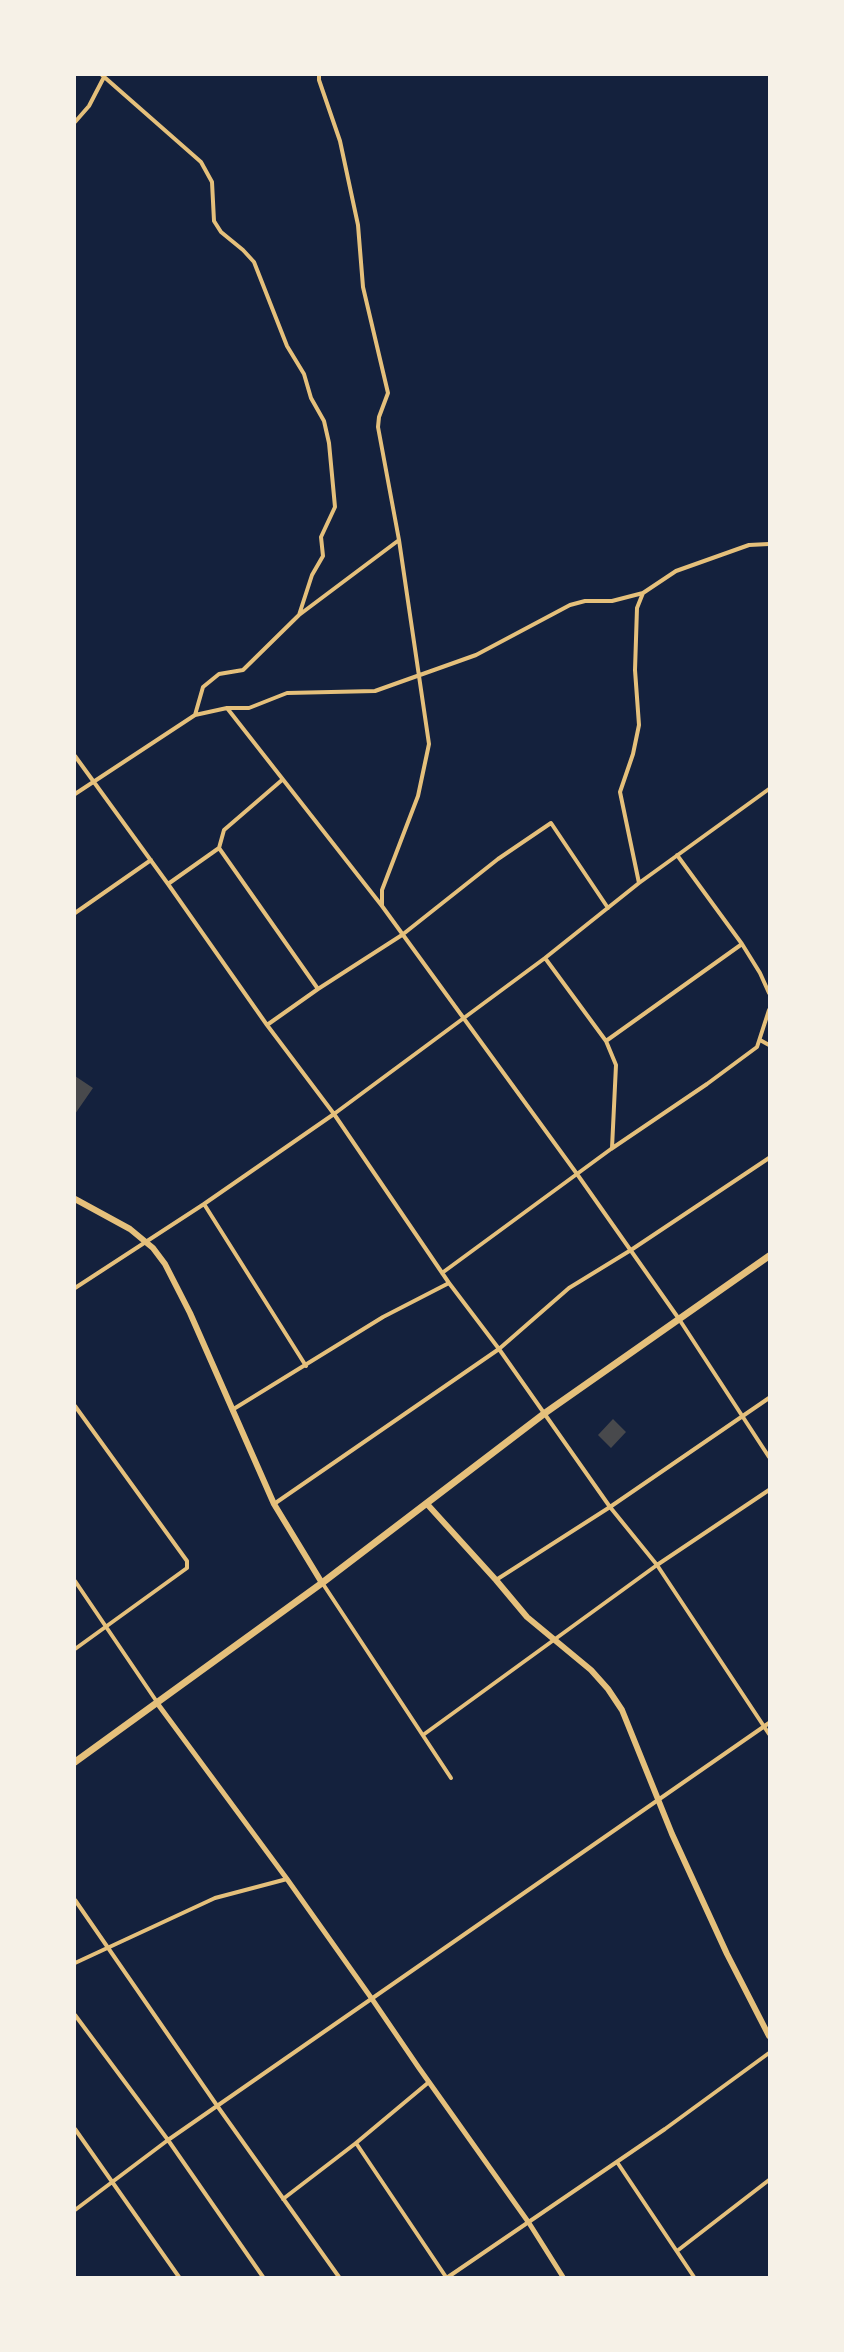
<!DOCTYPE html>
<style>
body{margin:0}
#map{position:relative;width:844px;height:2352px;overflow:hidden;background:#14213d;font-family:"Roboto Condensed",sans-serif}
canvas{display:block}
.frame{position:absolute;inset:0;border:76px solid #f6f1e7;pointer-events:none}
</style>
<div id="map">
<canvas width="844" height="2352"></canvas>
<div class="frame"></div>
</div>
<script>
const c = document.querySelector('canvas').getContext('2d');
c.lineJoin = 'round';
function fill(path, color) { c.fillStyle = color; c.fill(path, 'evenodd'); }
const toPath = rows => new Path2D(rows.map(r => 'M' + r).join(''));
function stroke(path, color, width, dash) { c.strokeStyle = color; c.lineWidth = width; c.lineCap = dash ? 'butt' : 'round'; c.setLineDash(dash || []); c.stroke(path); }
fill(toPath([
 [75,1076,93,1088,75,1114],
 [613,1419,626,1432,611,1448,598,1435]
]), '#48494c');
stroke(toPath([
 [102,75,201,162,212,182,214,221,221,232,243,250,254,262,287,346,304,374,311,398,324,421,329,443,335,507,321,537,323,556,312,575,299,615],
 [319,75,319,80,340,141,358,225,363,287,388,393,379,417,378,427,399,540,429,744,418,796,382,890,382,905],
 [75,122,89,106,104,77],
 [227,708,382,906,577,1174,679,1319,769,1457],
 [195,715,203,687,219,674,243,670,299,615,399,540],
 [75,756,168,884,267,1025,334,1114,449,1283,499,1349,610,1507,657,1565,769,1734],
 [75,794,195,715,227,708,249,708,287,693,375,691,476,655,570,605,585,601,612,601,643,593,676,571,749,545,769,544],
 [219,848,318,989],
 [677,855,742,944,760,973,769,993],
 [639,883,620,792,633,754,639,725,635,670,637,608,643,593],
 [168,884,219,848,224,830,282,780],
 [75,913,151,860],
 [545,958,606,1041,616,1065,612,1148],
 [267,1025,318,989,402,935,498,859,551,823,608,908],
 [760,1040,769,1045],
 [606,1041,742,944],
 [204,1204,306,1366],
 [442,1273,611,1149,707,1084,757,1047,769,1010],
 [75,1288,204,1204,334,1114,545,958,639,883,769,789],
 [75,1406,187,1561,187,1568,75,1649],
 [232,1410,383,1317,449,1283],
 [274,1504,499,1349,569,1288,631,1250,769,1158],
 [496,1580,610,1507,769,1398],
 [75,1581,157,1702],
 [323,1584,451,1778],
 [423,1735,657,1565,769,1490],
 [75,1900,218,2107,339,2277],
 [75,1963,215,1898,287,1879],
 [75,2015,168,2140,263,2277],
 [75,2129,179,2277],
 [356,2143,446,2277],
 [617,2162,694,2277],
 [283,2199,356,2143,429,2082],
 [75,2210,168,2140,769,1723],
 [677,2251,769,2180],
 [448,2277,665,2129,769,2053]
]), '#e5c07b', 4);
stroke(toPath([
 [157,1703,287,1879,372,1999,419,2068,529,2223,563,2277]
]), '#e5c07b', 5);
stroke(toPath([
 [75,1199,130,1229,153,1248,165,1264,190,1313,274,1504,322,1583],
 [427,1504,496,1580,527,1617,591,1670,608,1689,622,1710,672,1834,727,1954,769,2036]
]), '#e5c07b', 6);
stroke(toPath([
 [75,1762,322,1583,545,1413,769,1256]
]), '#e5c07b', 7);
</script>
